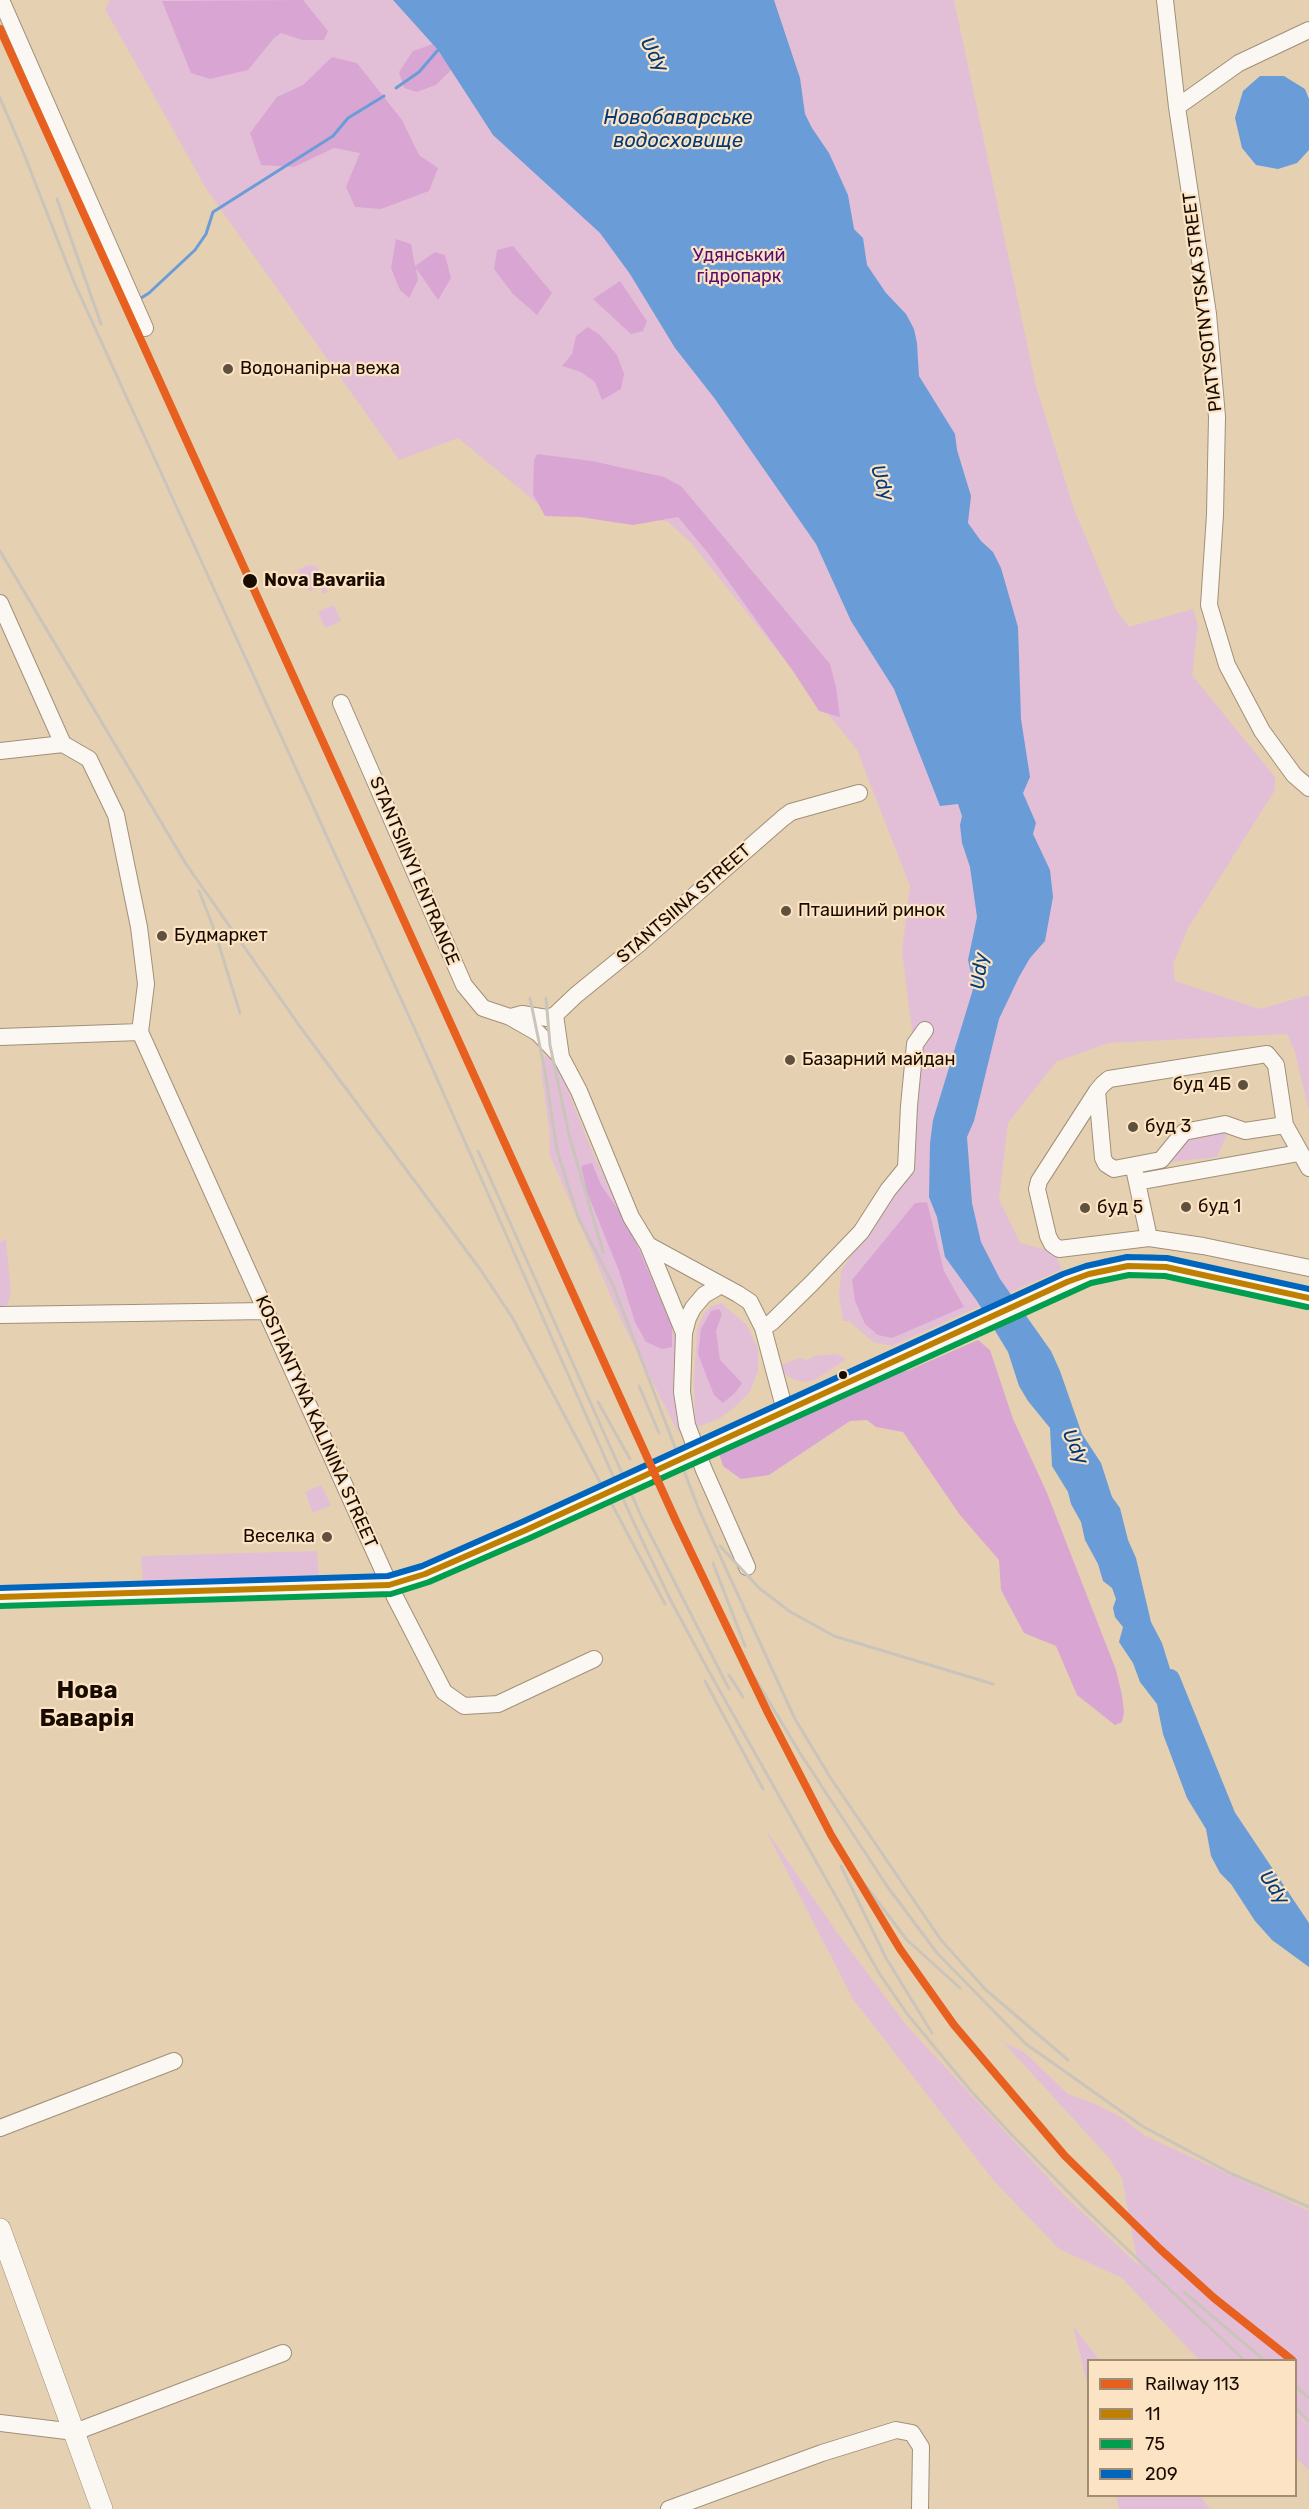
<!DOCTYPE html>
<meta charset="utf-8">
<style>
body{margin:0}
#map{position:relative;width:1309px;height:2509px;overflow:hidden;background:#e5d0b2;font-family:Rubik,sans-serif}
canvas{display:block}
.legend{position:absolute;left:1087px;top:2359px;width:210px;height:138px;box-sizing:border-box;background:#fbe3c3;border:2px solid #a08d75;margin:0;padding:8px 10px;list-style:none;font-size:18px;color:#180b00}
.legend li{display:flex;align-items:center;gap:12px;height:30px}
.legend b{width:30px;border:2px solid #a08d75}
</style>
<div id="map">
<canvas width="1309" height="2509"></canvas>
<ul class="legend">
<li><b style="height:8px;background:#e76020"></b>Railway 113</li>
<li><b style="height:8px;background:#bf7f00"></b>11</li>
<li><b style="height:8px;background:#019e4d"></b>75</li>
<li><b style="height:8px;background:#0065bd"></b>209</li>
</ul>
</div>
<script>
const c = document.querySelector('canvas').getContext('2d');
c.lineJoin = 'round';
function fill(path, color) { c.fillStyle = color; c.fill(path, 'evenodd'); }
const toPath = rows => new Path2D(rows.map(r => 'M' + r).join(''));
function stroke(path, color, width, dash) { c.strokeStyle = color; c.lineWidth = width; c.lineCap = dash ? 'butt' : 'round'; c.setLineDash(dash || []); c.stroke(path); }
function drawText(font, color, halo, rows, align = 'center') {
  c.font = font + ' Rubik,sans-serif'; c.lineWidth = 4.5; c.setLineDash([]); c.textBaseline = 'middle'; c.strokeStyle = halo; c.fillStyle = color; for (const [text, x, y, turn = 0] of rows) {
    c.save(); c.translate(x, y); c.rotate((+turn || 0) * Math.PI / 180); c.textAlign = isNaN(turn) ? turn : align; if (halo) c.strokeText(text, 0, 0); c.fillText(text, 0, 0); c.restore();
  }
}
fill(toPath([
 [110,0,954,0,1036,386,1074,509,1116,610,1129,627,1193,609,1198,625,1192,675,1275,777,1275,790,1188,928,1173,964,1175,981,1260,1009,1309,995,1309,1111,1295,1052,1287,1034,1108,1043,1056,1062,1008,1123,999,1199,1020,1243,1054,1252,1062,1269,892,1346,873,1342,849,1321,843,1321,839,1296,841,1271,911,1167,913,1038,902,951,910,886,857,750,691,543,667,521,543,508,458,438,399,460,207,190,105,9],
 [308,565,317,566,328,592,323,594,320,587,309,591,298,570],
 [334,605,341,621,325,628,318,612],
 [545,1055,558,1065,593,1154,641,1250,678,1343,674,1384,679,1434,623,1324,549,1153,550,1136,541,1068],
 [1228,1132,1217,1157,1171,1162,1186,1138],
 [6,1239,11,1294,6,1308,0,1308,0,1242],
 [721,1303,747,1325,758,1349,758,1370,750,1392,735,1407,720,1418,695,1428,694,1379,697,1330,704,1313,711,1306],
 [836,1354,845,1358,845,1360,815,1380,806,1382,792,1379,780,1370,779,1366,799,1358,807,1360,815,1356],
 [321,1485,331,1505,313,1513,305,1492],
 [317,1551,319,1577,143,1584,141,1556],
 [764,1827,836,1931,907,2026,1063,2194,1138,2265,1122,2178,1109,2158,1004,2043,1024,2052,1068,2094,1093,2103,1121,2117,1145,2136,1309,2211,1309,2425,1296,2413,1296,2360,1199,2360,1122,2278,1059,2249,994,2181,853,1999],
 [1073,2326,1099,2360,1088,2360,1088,2387],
 [1296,2414,1309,2426,1309,2470,1296,2458],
 [1116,2496,1200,2496,1210,2509,1119,2509]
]), '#e3bfd7');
fill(toPath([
 [303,0,328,31,324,40,302,40,281,33,274,38,248,70,210,79,191,73,162,1],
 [433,44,452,69,436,85,417,92,404,88,399,72,413,51],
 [332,57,357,63,402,120,419,155,438,168,429,191,381,209,355,207,346,187,360,153,334,148,294,167,261,165,250,133,277,97,303,85],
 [396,239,411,244,415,266,435,252,445,255,451,278,438,300,416,268,418,280,409,298,400,290,391,268],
 [513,246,552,293,537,315,513,294,494,269,497,250],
 [620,281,647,321,643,331,631,334,593,299],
 [588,327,600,335,617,355,624,374,621,389,602,400,595,382,581,372,562,366,572,354,576,336],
 [537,454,592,461,664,477,681,486,830,664,836,687,840,717,819,711,793,671,708,553,678,517,633,525,580,517,545,516,533,494,534,460],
 [592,1163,601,1185,627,1222,672,1326,672,1347,662,1349,646,1342,635,1322,619,1271,587,1192,581,1166],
 [927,1202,944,1271,964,1307,892,1338,878,1335,865,1324,855,1301,852,1280,915,1203],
 [719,1309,722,1314,716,1331,720,1360,742,1383,736,1392,723,1403,714,1395,698,1354,701,1329,711,1311],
 [978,1340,990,1350,1013,1419,1047,1493,1116,1670,1122,1695,1124,1712,1122,1722,1115,1725,1077,1695,1056,1646,1024,1633,1001,1590,999,1560,960,1515,903,1432,876,1427,867,1420,850,1421,769,1475,741,1479,723,1466,719,1453,897,1367,907,1371]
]), '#d9a6d3');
fill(toPath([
 [393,0,774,0,800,78,805,114,812,128,829,153,848,195,854,229,863,238,867,265,886,293,906,314,914,329,917,343,919,376,955,434,957,450,971,496,968,523,981,541,993,552,1001,568,1018,627,1021,719,1030,777,1023,793,1036,823,1033,834,1050,870,1053,897,1045,941,1030,958,1019,977,999,1019,974,1121,967,1137,972,1203,981,1242,1000,1279,1051,1351,1060,1371,1082,1434,1101,1463,1112,1497,1120,1508,1128,1540,1136,1558,1151,1622,1162,1643,1193,1743,1256,1866,1288,1917,1309,1943,1309,1967,1272,1940,1255,1921,1231,1884,1220,1873,1211,1856,1206,1829,1187,1798,1163,1734,1157,1704,1140,1682,1133,1663,1119,1642,1123,1627,1115,1617,1113,1608,1116,1599,1112,1588,1103,1581,1098,1564,1085,1540,1081,1522,1071,1504,1068,1492,1052,1466,1050,1428,1028,1401,1019,1386,1008,1352,977,1301,945,1257,937,1217,929,1197,930,1143,933,1120,974,986,968,960,977,917,970,867,962,843,960,825,962,816,958,804,940,806,894,689,851,621,816,544,715,399,675,348,630,274,600,233,493,135,438,50],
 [1260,76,1284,76,1305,89,1309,99,1309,150,1297,163,1278,169,1256,165,1242,148,1235,118,1243,91]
]), '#6a9cd8');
stroke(toPath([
 [396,88,419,72,438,50],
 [138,300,149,293,195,250,206,234,213,212,333,136,348,118,384,96]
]), '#6a9cd8', 3);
stroke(toPath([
 [1170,1679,1226,1817,1309,1941]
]), '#6a9cd8', 20);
const minor = toPath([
 [1,0,145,328],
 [1165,0,1177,107,1208,314,1217,417,1215,515,1209,605,1227,665,1262,731,1294,775,1309,788],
 [1177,107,1239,63,1309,30],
 [0,603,63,744],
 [341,703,464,985,483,1008,510,1017,538,1033,561,1057,579,1091,631,1217,648,1245,738,1294,750,1302,763,1328,785,1411],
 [63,744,89,759,116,815,139,927,146,984,140,1032],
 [0,751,63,744],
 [511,1017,522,1014,547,1018,555,1015],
 [140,1032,395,1597,444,1692,464,1706,498,1704,594,1659],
 [0,1037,140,1032],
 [561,1057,555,1015,576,995,640,943,783,818,791,812,859,793],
 [1097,1091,1103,1158,1106,1164,1114,1169,1161,1160,1184,1132,1225,1124,1245,1131,1285,1125,1276,1065,1267,1054,1109,1079,1103,1084,1097,1091,1039,1181,1037,1189,1048,1236,1052,1244,1059,1249,1149,1238,1203,1246,1309,1268],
 [1285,1125,1309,1168],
 [1135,1173,1149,1238],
 [1137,1182,1299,1153],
 [648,1245,684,1333],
 [721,1285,704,1295,693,1308,688,1318,684,1333,682,1392,687,1425,704,1470,747,1567],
 [0,1315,266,1311],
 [763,1328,772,1322,812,1283,861,1232,888,1190,906,1168,909,1106,915,1044,925,1030],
 [0,2128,174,2061],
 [0,2423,75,2432,283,2353],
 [669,2509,822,2453,896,2430,912,2433,921,2447,920,2509]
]);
const major = toPath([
 [736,1435,1067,1282,1108,1269,1146,1265,1166,1267,1309,1298],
 [0,1597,389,1585,425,1574,526,1530],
 [0,2229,102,2509]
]);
stroke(minor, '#a09078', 18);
stroke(major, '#a09078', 22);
stroke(minor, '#fbf8f3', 16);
stroke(major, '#fbf8f3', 21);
stroke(toPath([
 [0,98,22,149,74,282,422,1045,633,1521,671,1601,712,1677,879,1973,908,2015,971,2091,1011,2134,1085,2209,1244,2360],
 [57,199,101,324],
 [0,551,186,864,301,1028,480,1269,512,1317,665,1604],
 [199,891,214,929,240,1013],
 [530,998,545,1071,557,1150,578,1217,613,1285,699,1510,795,1719,830,1777,941,1940,986,1990,1068,2060],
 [546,998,550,1045,569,1135,603,1252],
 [478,1151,642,1518,729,1689],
 [639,1386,659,1433],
 [598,1402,630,1459],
 [720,1546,759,1588,789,1611,834,1636,993,1684],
 [713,1563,745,1646],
 [739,1652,800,1753,887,1886,937,1953,1026,2044,1142,2126,1232,2174,1309,2207],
 [729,1675,743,1697],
 [705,1681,763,1789],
 [846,1860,907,1940,960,1988],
 [841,1866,886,1958,932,2033],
 [1184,2292,1264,2360],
 [1296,2387,1309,2398],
 [1296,2408,1309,2421]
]), '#cbc4bb', 3);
const majorBridge = toPath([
 [526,1530,736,1435]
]);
stroke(majorBridge, '#a09078', 22, []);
stroke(majorBridge, '#fbf8f3', 21);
stroke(toPath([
 [0,1597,389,1585,425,1574,526,1530,1067,1282,1089,1274,1128,1266,1166,1267,1309,1298]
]), '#bf7f00', 6);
stroke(toPath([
 [0,1606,391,1594,429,1582,530,1538,1091,1283,1129,1275,1165,1276,1307,1307]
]), '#019e4d', 6);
stroke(toPath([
 [0,1588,388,1576,422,1566,522,1522,1063,1274,1086,1266,1127,1257,1167,1258,1309,1289]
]), '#0065bd', 6);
stroke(toPath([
 [0,29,676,1521,768,1713,831,1835,900,1949,954,2025,1065,2156,1161,2250,1214,2298,1292,2360]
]), '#e76020', 8);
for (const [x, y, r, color] of [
 [228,369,6,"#60503e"],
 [250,581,8,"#180b00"],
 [786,911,6,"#60503e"],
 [162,936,6,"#60503e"],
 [790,1060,6,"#60503e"],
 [1243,1085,6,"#60503e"],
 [1133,1127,6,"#60503e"],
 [1186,1207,6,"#60503e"],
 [1085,1208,6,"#60503e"],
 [843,1375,5,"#180b00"],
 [327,1537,6,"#60503e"]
]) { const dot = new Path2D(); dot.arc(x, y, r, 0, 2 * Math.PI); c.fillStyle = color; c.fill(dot); stroke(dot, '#fbe3c3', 2); }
drawText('18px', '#580d70', '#fbe3c3', [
 ["Удянський",739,256],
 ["гідропарк",739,277]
]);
drawText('18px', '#180b00', '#fbe3c3', [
 ["PIATYSOTNYTSKA STREET",1203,302,-97],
 ["STANTSIINYI ENTRANCE",414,871,67],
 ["STANTSIINA STREET",684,904,-41],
 ["KOSTIANTYNA KALININA STREET",316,1422,66]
]);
drawText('18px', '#180b00', '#fbe3c3', [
 ["Водонапірна вежа",240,369],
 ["Пташиний ринок",798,911],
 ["Будмаркет",174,936],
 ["Базарний майдан",802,1060],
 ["буд 4Б",1231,1085,"right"],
 ["буд 3",1145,1127],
 ["буд 1",1198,1207],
 ["буд 5",1097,1208],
 ["Веселка",315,1537,"right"]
], 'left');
drawText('bold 18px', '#180b00', '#fbe3c3', [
 ["Nova Bavarіia",264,581]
], 'left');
drawText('italic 20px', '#023b79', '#fbe3c3', [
 ["Udy",654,55,61],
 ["Новобаварське",678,118],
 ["водосховище",678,141],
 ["Udy",882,483,72],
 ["Udy",980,971,-84],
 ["Udy",1075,1447,66],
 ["Udy",1274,1888,56]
]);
drawText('bold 24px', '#180b00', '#fbe3c3', [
 ["Нова",87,1691],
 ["Баварія",87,1719]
]);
</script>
